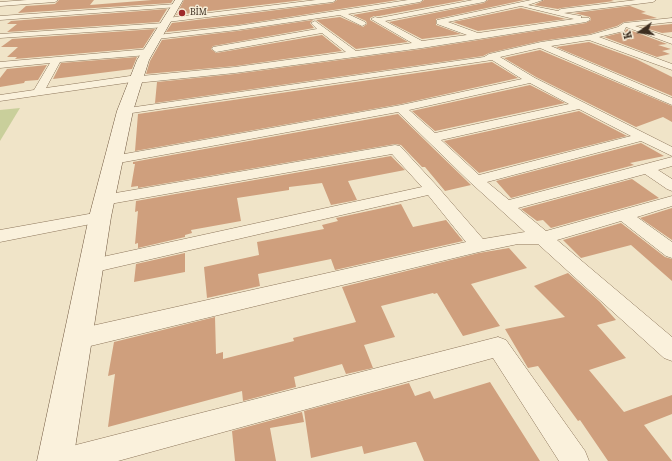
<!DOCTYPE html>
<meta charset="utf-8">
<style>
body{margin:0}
#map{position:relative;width:672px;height:461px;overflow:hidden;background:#f0e4c8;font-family:"Source Serif 4",serif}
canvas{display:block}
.north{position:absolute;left:620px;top:12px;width:40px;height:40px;-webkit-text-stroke:3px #f7eed8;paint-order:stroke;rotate:256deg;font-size:11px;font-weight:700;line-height:16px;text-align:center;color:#3d2e20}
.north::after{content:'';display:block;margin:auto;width:14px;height:18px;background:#3d2e20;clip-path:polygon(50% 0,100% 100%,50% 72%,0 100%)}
</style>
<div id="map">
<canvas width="672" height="461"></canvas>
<div class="north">K</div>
</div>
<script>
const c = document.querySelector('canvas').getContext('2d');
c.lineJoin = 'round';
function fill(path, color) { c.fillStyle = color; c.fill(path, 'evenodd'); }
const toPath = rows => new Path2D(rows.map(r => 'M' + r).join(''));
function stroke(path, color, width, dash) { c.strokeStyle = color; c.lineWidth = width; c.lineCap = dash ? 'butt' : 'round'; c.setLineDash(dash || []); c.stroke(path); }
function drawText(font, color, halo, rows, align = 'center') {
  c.font = font + ' "Source Serif 4",serif'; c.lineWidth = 3; c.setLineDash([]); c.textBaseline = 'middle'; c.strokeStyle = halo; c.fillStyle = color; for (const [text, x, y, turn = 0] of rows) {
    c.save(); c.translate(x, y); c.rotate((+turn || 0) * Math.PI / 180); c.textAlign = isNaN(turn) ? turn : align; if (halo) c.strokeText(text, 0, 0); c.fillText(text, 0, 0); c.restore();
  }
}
fill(toPath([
 [20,108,0,141,0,110]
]), '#c9cf9b');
fill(toPath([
 [59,0,94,0,90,5,152,0,173,0,171,3,18,13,26,6,55,4],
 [184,0,303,0,176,15],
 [337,0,398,0,237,25,166,32,172,23,333,3],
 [424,0,465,0,379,16,374,16,370,18,370,20,408,42,356,49,316,20,340,17,363,27,367,24,366,21,353,15,420,3],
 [488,0,524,0,436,19,436,25,461,34,422,39,389,22,484,3],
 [544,0,611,0,614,1,561,8,558,9,534,5],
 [630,6,646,12,641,13,657,18,624,22,617,26,590,34,541,41,489,53,483,56,155,103,157,82,235,74,422,49,586,23,591,20,590,17,574,13],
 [521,8,566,19,478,31,453,22],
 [167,9,159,22,7,32,17,24,7,24,11,21],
 [313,20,310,23,314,28,213,46,211,49,216,53,322,35,342,51,235,66,146,74,150,61,162,40,237,31],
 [672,24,672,32,662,33,642,27],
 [155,29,143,48,15,59,17,57,7,57,18,47,1,47,12,39],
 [627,29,667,44,658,45,671,49,662,51,670,54,657,57,604,37,624,32],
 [589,42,636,59,672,77,672,96,556,47],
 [540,50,672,106,672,122,663,117,636,127,536,77,504,58],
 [137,57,132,69,53,79,61,63],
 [492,62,518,78,401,104,135,151,138,114],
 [47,65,38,80,25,81,24,83,0,87,0,78,7,69],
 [530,85,565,103,435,131,412,111],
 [579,111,627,136,479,173,444,141],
 [398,114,471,185,445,191,425,167,422,167,401,145,395,144,138,188,138,186,131,187,135,164,133,164,133,162],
 [641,143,664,156,630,163,634,165,511,198,496,181],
 [391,156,405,170,348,181,357,200,331,205,322,183,289,187,289,190,237,198,241,221,191,230,192,233,185,235,185,237,138,248,138,243,135,244,138,211,135,212,136,201],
 [632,179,659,198,551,228,543,220,537,221,521,209],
 [401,204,413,227,446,220,463,241,335,270,331,259,258,274,260,286,207,298,204,267,259,255,257,242,324,229,322,225,338,221,336,218],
 [672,208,672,240,640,218],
 [621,223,665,257,672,259,672,281,631,245,581,258,563,240],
 [509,248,527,268,471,284,500,326,463,336,437,293,434,294,433,293,381,306,395,337,364,345,373,368,346,374,342,364,294,377,296,387,243,401,242,391,108,427,115,374,108,376,114,342,215,317,216,354,223,352,223,359,294,341,293,338,356,322,342,287,479,253],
 [185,253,185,272,134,282,136,264],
 [568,273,600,302,616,320,597,325,626,358,589,370,624,412,672,395,672,414,644,425,672,461,608,461,580,420,578,421,538,366,528,368,505,329,565,317,534,286],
 [490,382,540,461,424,461,416,442,414,442,364,454,362,446,311,458,304,411,409,383,415,396,430,391,434,399],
 [302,412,304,422,270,428,276,461,235,461,232,431]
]), '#cf9f7d');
const minor = toPath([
 [27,0,58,0,55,2,0,6,0,2,27,0],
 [316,0,336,0,333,2,167,22,163,20,167,18,316,0],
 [408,0,423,0,420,2,348,14,365,22,366,24,362,26,340,15,237,30,157,39,153,37,157,35,237,26,408,0],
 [473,0,487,0,484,2,385,21,422,41,467,35,437,24,437,20,531,0,543,0,528,5,558,11,561,9,636,0,656,0,653,2,564,13,581,16,581,18,589,18,590,20,586,22,422,48,235,73,136,83,132,82,0,101,0,95,34,90,50,63,0,68,0,62,148,49,152,52,148,55,60,62,46,88,137,75,141,76,235,67,346,52,322,33,216,52,212,49,213,47,317,29,311,23,315,21,356,51,412,43,371,19,375,17,379,18,473,0],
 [521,6,574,19,478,33,448,22,521,6],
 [176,4,178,5,178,7,0,20,0,16,176,4],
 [672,18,672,22,635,26,672,38,672,44,626,27,624,31,599,37,672,64,672,70,589,40,551,46,672,98,672,105,540,48,500,57,535,78,672,147,672,156,641,141,487,182,509,200,672,157,672,166,658,170,672,179,672,191,667,189,645,174,518,208,546,231,672,196,672,206,637,217,672,242,672,258,666,256,621,221,557,240,672,337,672,361,664,358,538,244,518,244,479,252,78,349,70,346,67,339,70,332,78,329,466,242,428,195,91,273,84,271,82,266,84,261,422,187,392,154,104,205,98,204,96,200,98,196,104,195,395,145,400,146,437,186,483,239,525,232,471,183,398,112,113,164,108,163,106,160,108,157,113,156,401,105,522,79,492,60,125,114,121,113,119,111,121,109,484,57,489,54,541,42,590,35,618,27,624,23,672,18],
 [530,83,569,104,435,133,409,110,530,83],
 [579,109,631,136,479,175,441,140,579,109],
 [164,23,168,25,167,27,0,38,0,34,164,23],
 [100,212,106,213,108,217,106,221,0,242,0,230,100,212],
 [498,337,506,340,585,451,589,461,559,461,493,358,118,461,54,461,58,451,68,447,498,337]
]);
const secondary = toPath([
 [175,0,183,0,149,60,133,111,111,217,73,461,37,461,89,217,117,111,137,60,175,0]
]);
stroke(minor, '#8d765c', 1);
stroke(secondary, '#6f573f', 1);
fill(minor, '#faf1dc');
fill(secondary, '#faf1dc');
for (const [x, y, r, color] of [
 [182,13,4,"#9e2a2b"]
]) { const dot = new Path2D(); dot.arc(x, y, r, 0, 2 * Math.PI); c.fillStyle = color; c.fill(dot); stroke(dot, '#f7eed8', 1.5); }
drawText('9px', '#3d2e20', '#f7eed8', [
 ["BİM",190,13]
], 'left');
</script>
